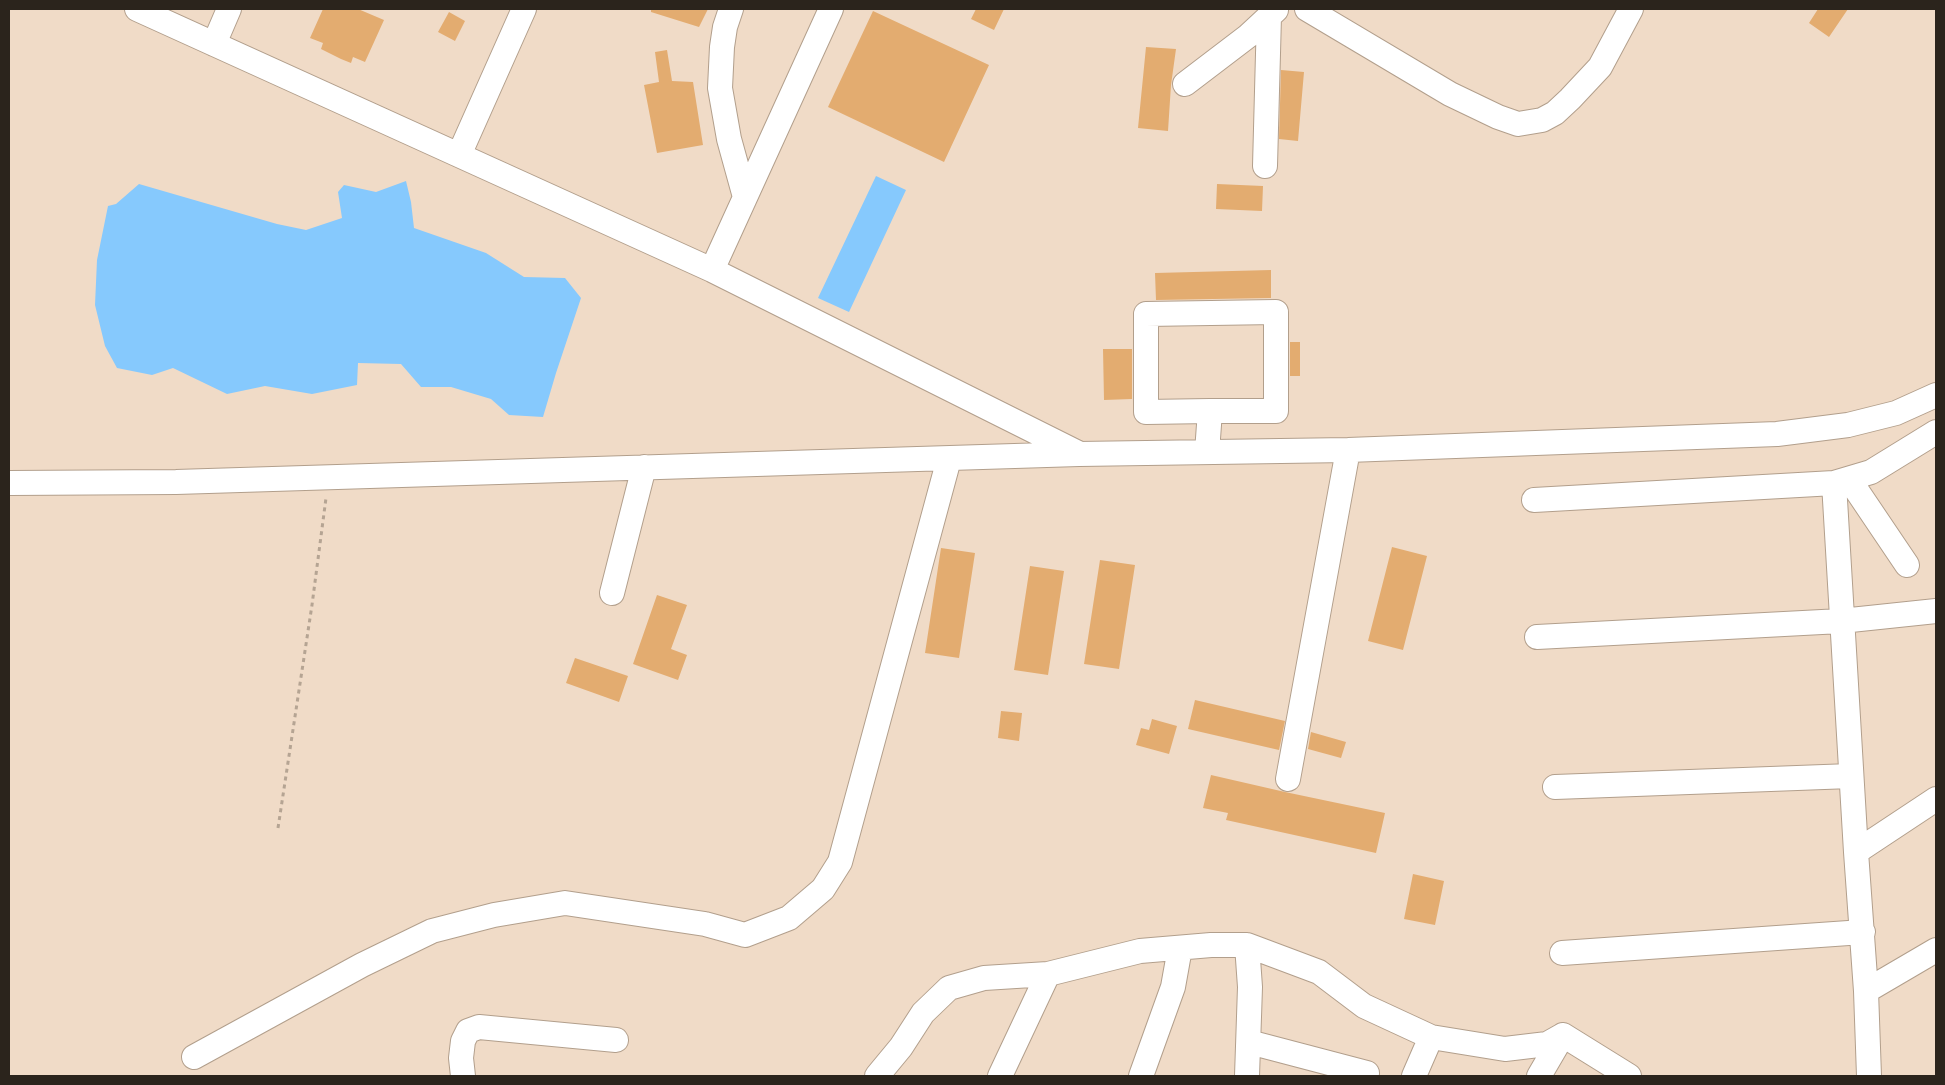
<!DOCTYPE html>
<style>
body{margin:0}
#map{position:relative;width:1945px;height:1085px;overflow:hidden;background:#f0dbc7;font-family:"Archivo Narrow",sans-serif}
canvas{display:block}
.frame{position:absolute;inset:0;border:10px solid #2b241c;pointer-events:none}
</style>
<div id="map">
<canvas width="1945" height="1085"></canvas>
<div class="frame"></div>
</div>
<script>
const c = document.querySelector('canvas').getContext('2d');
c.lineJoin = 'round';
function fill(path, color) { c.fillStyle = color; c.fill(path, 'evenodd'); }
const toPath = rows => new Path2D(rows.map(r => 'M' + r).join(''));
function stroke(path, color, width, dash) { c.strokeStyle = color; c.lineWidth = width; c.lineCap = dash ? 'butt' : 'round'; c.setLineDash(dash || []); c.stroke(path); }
fill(toPath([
 [876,176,906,190,849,312,818,298],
 [406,181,411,202,414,228,486,253,524,277,565,278,581,298,556,373,543,417,509,415,491,399,451,387,421,387,401,364,358,363,357,385,312,394,265,386,227,394,173,368,152,375,117,368,105,346,95,305,97,260,108,206,116,204,139,184,277,224,306,230,342,218,338,192,344,185,376,192]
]), '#86c9fd');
fill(toPath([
 [323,9,358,9,384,20,365,62,353,57,351,63,341,59,321,49,323,43,310,38],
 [651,9,708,9,699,27,651,12],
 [976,9,1004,9,994,30,971,19],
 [1818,9,1848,9,1829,37,1809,23],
 [873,11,989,65,944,162,828,107],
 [449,12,465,21,455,41,438,32],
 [1146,47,1176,49,1171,85,1168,131,1138,128],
 [667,50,672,81,693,82,703,145,657,153,644,85,659,82,655,52],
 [1281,70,1304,72,1298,141,1279,139],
 [1217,184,1263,186,1262,211,1216,209],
 [1271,270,1271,298,1156,300,1155,273],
 [1290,342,1300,342,1300,376,1290,376],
 [1103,349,1132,349,1132,399,1104,400],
 [1392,547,1427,556,1403,650,1368,641],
 [941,548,975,553,959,658,925,653],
 [1100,560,1135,565,1119,669,1084,664],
 [1030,566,1064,571,1048,675,1014,670],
 [657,595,687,605,671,649,687,655,678,680,633,664],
 [575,658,628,676,619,702,566,683],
 [1195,700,1285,721,1279,750,1188,729],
 [1001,711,1022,713,1019,741,998,738],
 [1152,719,1177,726,1169,754,1136,745,1141,728,1149,730],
 [1311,732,1346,742,1341,758,1308,749],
 [1211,775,1285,792,1385,813,1376,853,1226,820,1228,813,1203,808],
 [1413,874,1444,881,1435,925,1404,919]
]), '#e3ac70');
const minor = toPath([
 [137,9,712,270,1078,453],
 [731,9,725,27,722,47,720,88,729,139,745,197],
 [1307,9,1450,94,1498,117,1518,124,1542,120,1555,113,1570,99,1600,67,1631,9],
 [214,44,229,9],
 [1185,84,1248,36,1276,10],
 [459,155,524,9],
 [1265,166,1269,16],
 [712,270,831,9],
 [1207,452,1210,411,1276,411,1276,312,1146,314,1146,412,1210,411],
 [1849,479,1907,565],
 [9,483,176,482,1079,454,1348,450,1777,434,1848,425,1896,413,1936,395],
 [1834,483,1856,852,1866,991,1869,1076],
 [1534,500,1834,483,1871,472,1936,432],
 [612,593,644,467],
 [1537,637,1841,621,1936,611],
 [1288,779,1348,450],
 [1555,787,1851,776],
 [1856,852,1936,799],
 [1247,945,1250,987,1247,1076],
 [1562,953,1863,932],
 [1866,991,1936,950],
 [1563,1035,1629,1076],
 [1249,1042,1367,1073],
 [194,1057,362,965,432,931,494,915,565,903,705,924,745,935,789,918,823,889,840,862,949,459],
 [463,1076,461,1058,463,1041,468,1031,479,1027,616,1040],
 [877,1076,901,1047,923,1013,949,988,984,978,1048,974,1140,951,1211,945,1247,945,1319,972,1364,1006,1431,1037,1505,1049,1547,1044,1563,1035],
 [1000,1076,1048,974],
 [1141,1076,1173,987,1180,948],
 [1414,1076,1431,1037],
 [1539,1076,1563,1035]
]);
stroke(minor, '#b29f8c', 26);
stroke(toPath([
 [278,828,312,605,326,498]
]), '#b5a493', 3, [4, 4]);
stroke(minor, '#fff', 24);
</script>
